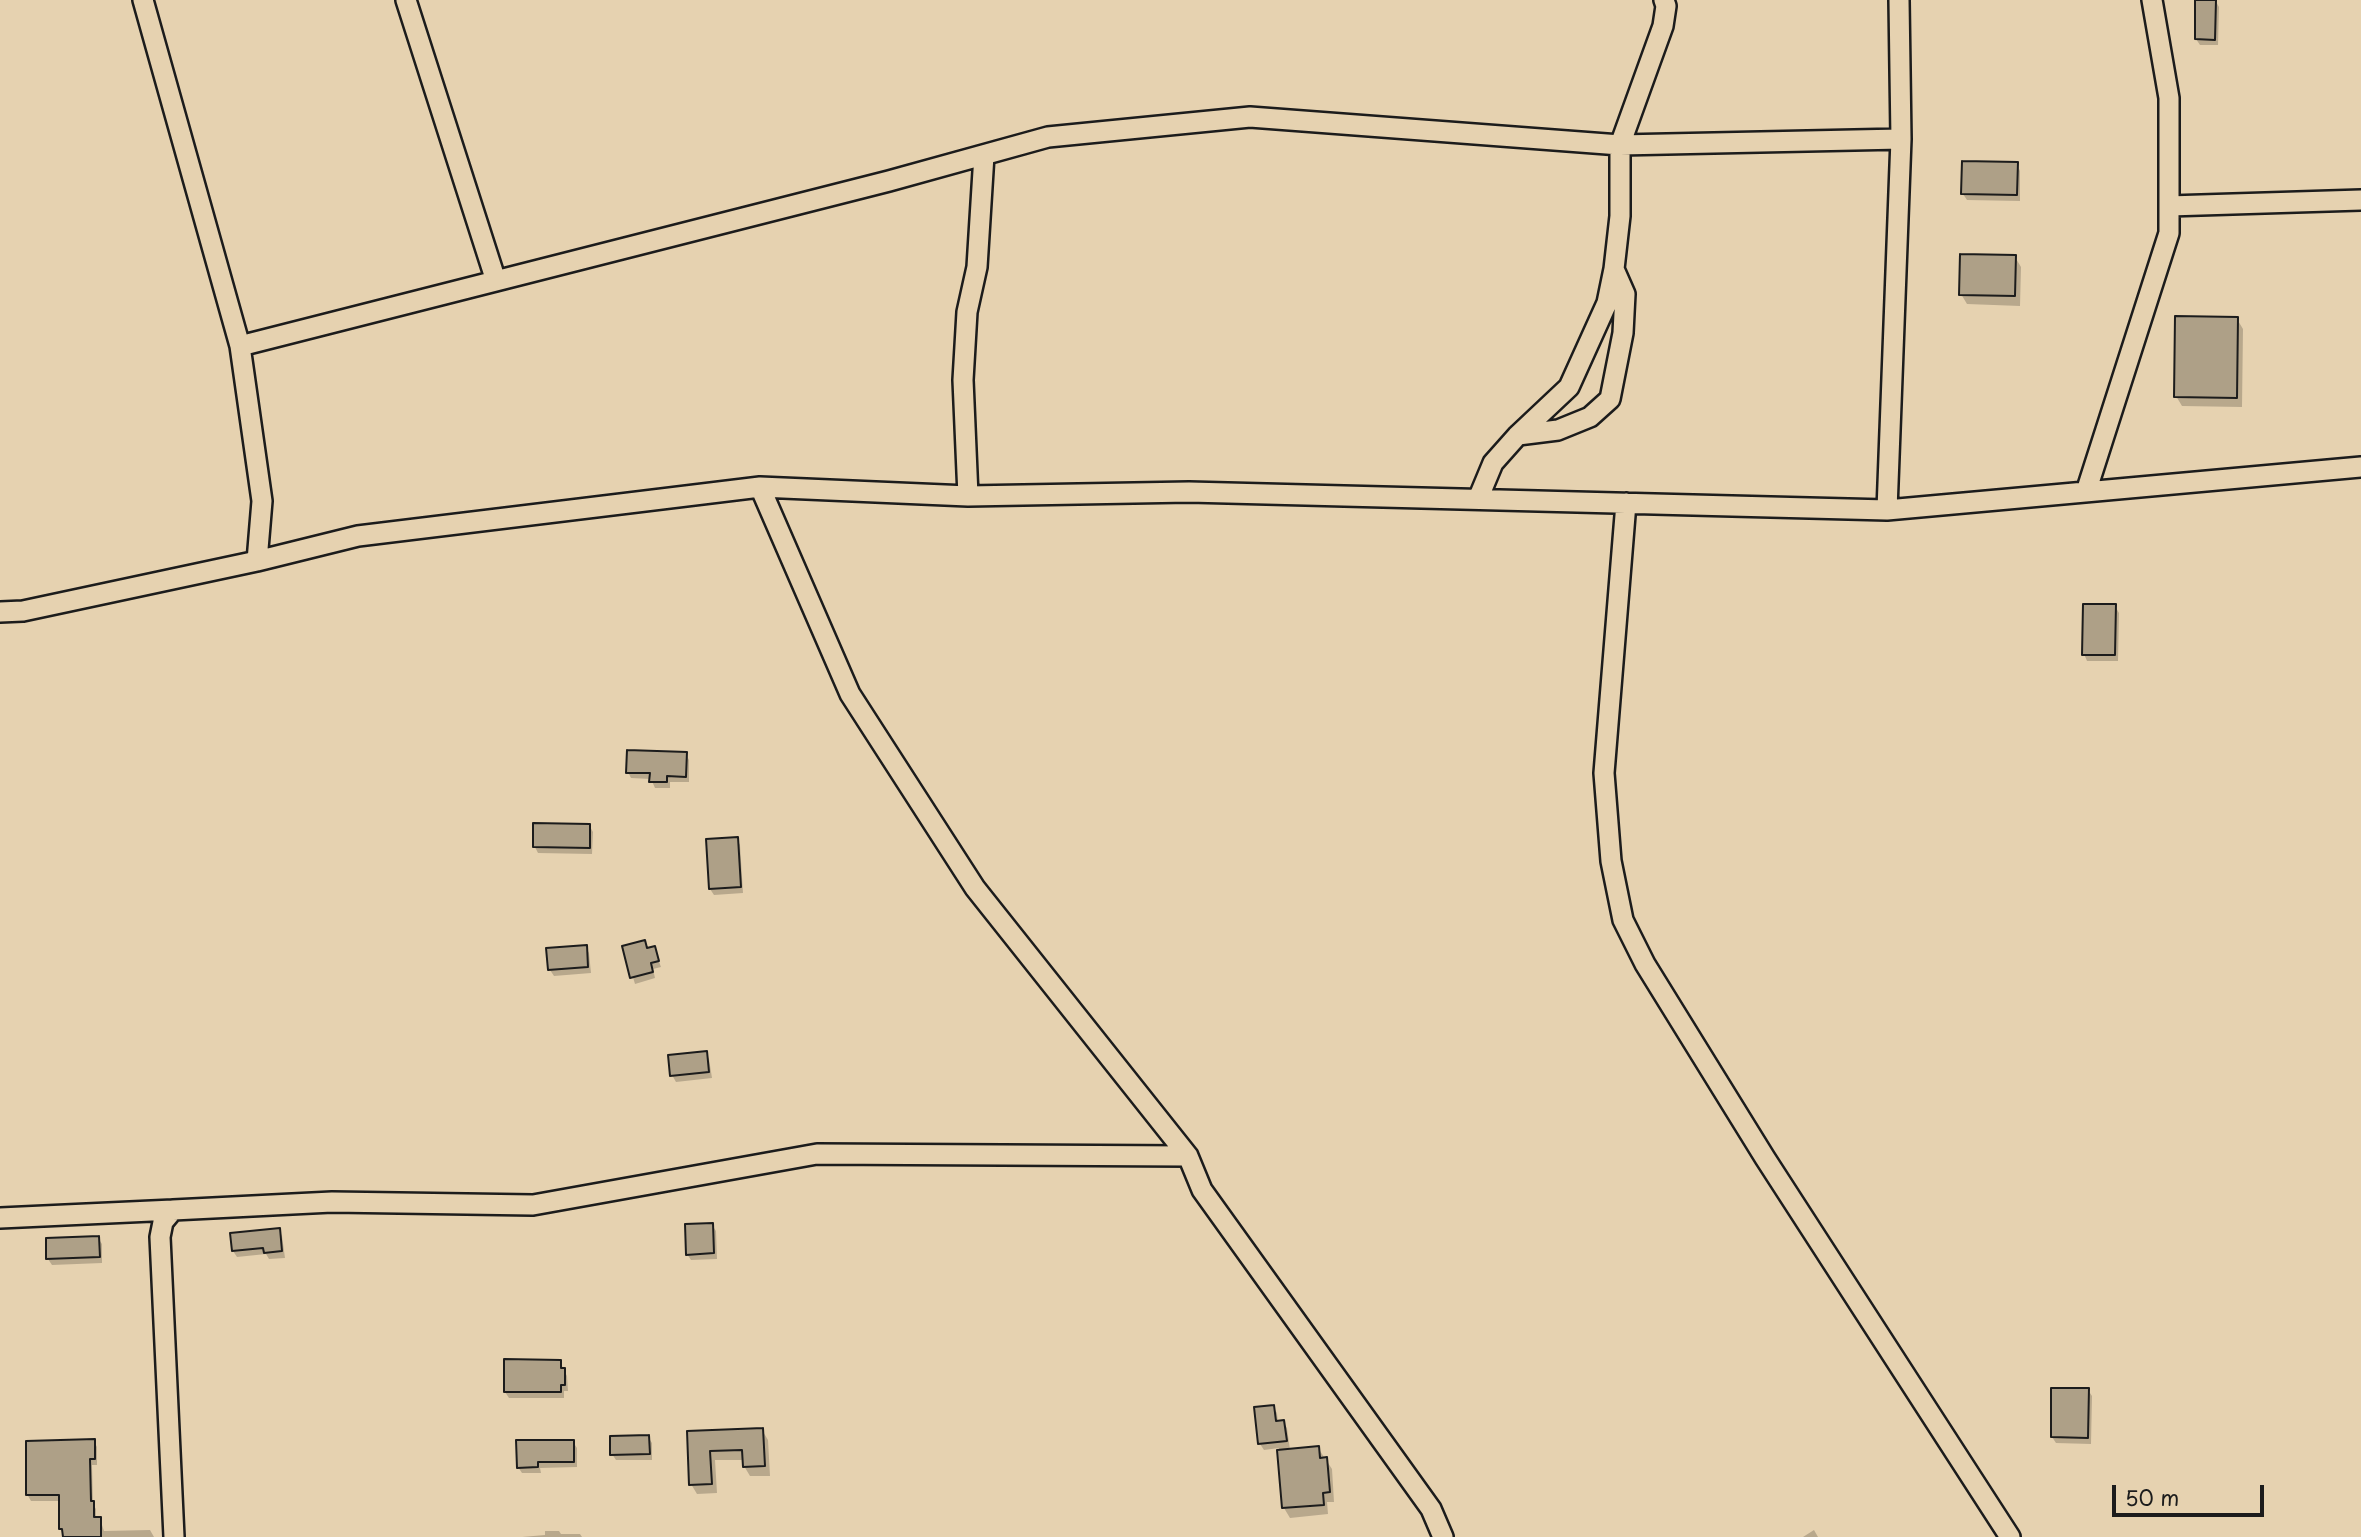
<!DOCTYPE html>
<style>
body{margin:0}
#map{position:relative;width:2361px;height:1537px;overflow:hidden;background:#e6d2b0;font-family:"Playpen Sans",sans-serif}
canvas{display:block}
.scale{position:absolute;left:2112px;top:1485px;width:152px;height:32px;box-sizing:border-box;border:4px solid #1c1c1c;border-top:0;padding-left:9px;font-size:21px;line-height:24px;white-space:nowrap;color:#1c1c1c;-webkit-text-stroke:5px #e6d2b0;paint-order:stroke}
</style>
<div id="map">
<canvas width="2361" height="1537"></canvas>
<div class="scale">50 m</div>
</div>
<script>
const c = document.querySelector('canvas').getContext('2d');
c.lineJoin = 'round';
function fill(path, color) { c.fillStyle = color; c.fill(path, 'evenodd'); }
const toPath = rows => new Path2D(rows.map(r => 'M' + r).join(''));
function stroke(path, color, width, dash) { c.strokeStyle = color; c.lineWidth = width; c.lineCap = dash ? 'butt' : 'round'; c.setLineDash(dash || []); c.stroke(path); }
fill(toPath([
 [2215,0,2219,7,2218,45,2200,45,2196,39],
 [2017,164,2020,171,2020,201,1967,200,1963,194],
 [2015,257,2021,267,2020,306,1967,304,1961,294],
 [2237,319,2243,329,2242,407,2182,406,2176,396],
 [2115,606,2119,613,2118,661,2087,661,2084,654],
 [686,754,689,760,689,782,670,782,670,788,655,788,651,779,631,778,628,772],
 [589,825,593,832,592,854,538,853,535,847],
 [737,839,740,845,743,893,714,895,710,889],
 [644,942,648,950,654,948,661,967,653,969,655,978,635,984,624,947],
 [586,947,589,953,591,973,554,976,550,970],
 [706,1053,709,1059,712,1078,676,1082,672,1075],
 [712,1225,716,1231,717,1259,691,1260,687,1254],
 [279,1230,282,1236,285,1258,269,1259,266,1254,237,1257,233,1251,232,1235],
 [98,1238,102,1244,102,1263,52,1265,48,1259],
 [560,1362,567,1376,568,1391,564,1391,564,1398,509,1398,505,1392],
 [2088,1390,2092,1396,2091,1444,2056,1443,2052,1437],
 [1273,1407,1277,1413,1278,1423,1283,1422,1287,1428,1290,1450,1318,1448,1332,1469,1334,1502,1327,1502,1328,1514,1290,1518,1284,1508,1279,1448,1264,1450,1260,1444],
 [762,1430,768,1440,770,1476,750,1476,744,1466,744,1460,715,1460,717,1493,697,1494,691,1484,689,1433],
 [648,1437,652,1443,652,1460,616,1460,612,1454],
 [94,1441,97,1447,97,1465,92,1465,93,1504,96,1509,96,1519,100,1519,104,1531,150,1530,154,1537,64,1537,61,1529,60,1501,31,1501,27,1494],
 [573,1442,577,1448,577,1467,540,1468,541,1473,522,1473,518,1467],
 [1814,1530,1818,1537,1803,1537],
 [545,1531,559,1531,561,1534,580,1534,582,1537,522,1537,545,1535]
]), '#0003');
const building = toPath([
 [2195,0,2216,0,2215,40,2195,39,2195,0],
 [1962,161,2018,162,2017,195,1961,194,1962,161],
 [1960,254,2016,255,2015,296,1959,295,1960,254],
 [2175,316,2238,317,2237,398,2174,397,2175,316],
 [2083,604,2116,604,2115,655,2082,655,2083,604],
 [627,750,687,752,686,777,667,776,667,782,649,782,650,773,626,773,627,750],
 [533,823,590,824,590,848,533,847,533,823],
 [738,837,741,887,709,889,706,839,738,837],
 [645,940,647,948,655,946,659,961,651,963,653,972,630,978,622,946,645,940],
 [587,945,588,967,548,970,546,948,587,945],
 [707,1051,709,1072,670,1076,668,1055,707,1051],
 [713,1223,714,1253,686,1255,685,1224,713,1223],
 [280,1228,282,1251,264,1253,263,1248,232,1251,230,1233,280,1228],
 [99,1236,100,1257,46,1259,46,1238,99,1236],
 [504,1359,561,1360,561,1368,565,1368,565,1385,561,1385,561,1392,504,1392,504,1359],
 [2051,1388,2089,1388,2088,1438,2051,1437,2051,1388],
 [1274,1405,1276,1421,1284,1420,1287,1441,1258,1444,1254,1407,1274,1405],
 [763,1428,765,1466,743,1467,742,1450,710,1451,712,1484,689,1485,687,1431,763,1428],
 [649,1435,650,1454,610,1455,610,1436,649,1435],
 [95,1439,95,1459,90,1459,91,1501,94,1501,94,1517,101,1517,101,1537,63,1537,62,1529,59,1529,59,1495,26,1495,26,1441,95,1439],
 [516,1440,574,1440,574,1462,538,1462,538,1467,517,1468,516,1440],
 [1319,1446,1320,1458,1327,1457,1330,1492,1323,1493,1324,1505,1282,1508,1277,1450,1319,1446]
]);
fill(building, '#aea087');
stroke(building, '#1c1c1c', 2);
const minor = toPath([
 [143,0,240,346,262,501,257,561],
 [406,0,496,281],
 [2169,206,2361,200],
 [240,346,889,181,1048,137,1250,117,1620,145,1901,139],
 [1518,435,1558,430,1590,417,1610,399,1623,333,1625,294,1614,269],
 [760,487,850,694,975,888,1188,1156,1202,1190,1431,1509,1443,1537],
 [2086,492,2169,233,2169,98,2152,0],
 [968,496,963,380,967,312,977,267,984,155],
 [1478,499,1493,463,1517,436,1569,387,1607,303,1614,269,1620,216,1620,145,1663,26,1666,6,1664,0],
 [1626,503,1604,773,1611,861,1623,920,1645,964,1765,1158,2010,1537],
 [1887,510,1901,139,1899,0],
 [0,612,23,611,257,561,358,536,760,487,968,496,1189,492,1887,510,2361,467],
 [0,1218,173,1210],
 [174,1537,160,1237,163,1222,173,1210,332,1202,533,1205,817,1154,1188,1156]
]);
stroke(minor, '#1c1c1c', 24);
stroke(minor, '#e6d2b0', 19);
</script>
